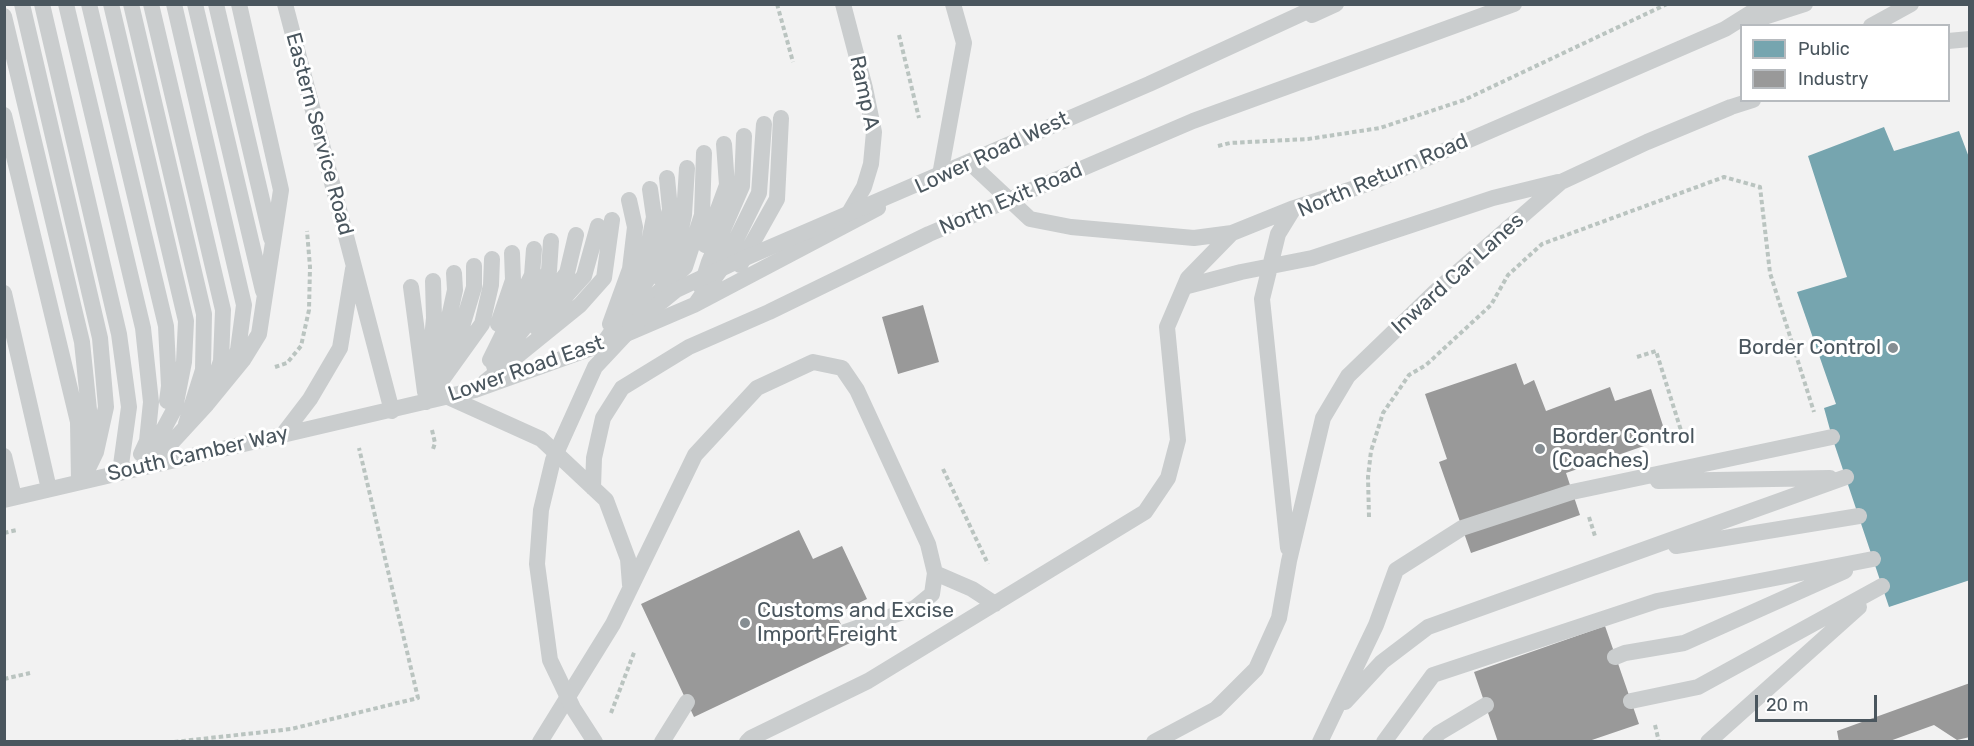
<!DOCTYPE html>
<style>
body{margin:0}
#map{position:relative;width:1974px;height:746px;overflow:hidden;background:#f2f2f2;font-family:Rubik,sans-serif}
canvas{display:block}
.frame{position:absolute;inset:0;border:6px solid #4a565e;pointer-events:none}
.legend{position:absolute;left:1740px;top:24px;width:210px;height:78px;box-sizing:border-box;background:#fff;border:2px solid #b7bbbf;margin:0;padding:8px 10px;list-style:none;font-size:18px;color:#4a565e}
.legend li{display:flex;align-items:center;gap:12px;height:30px}
.legend b{width:30px;border:2px solid #b7bbbf}
.scale{position:absolute;left:1755px;top:695px;width:122px;height:27px;box-sizing:border-box;border:3px solid #4a565e;border-top:0;padding-left:8px;font-size:18px;line-height:21px;white-space:nowrap;color:#4a565e;-webkit-text-stroke:4px #fff;paint-order:stroke}
</style>
<div id="map">
<canvas width="1974" height="746"></canvas>
<div class="frame"></div>
<ul class="legend">
<li><b style="height:16px;background:#76a5af"></b>Public</li>
<li><b style="height:16px;background:#999"></b>Industry</li>
</ul>
<div class="scale">20 m</div>
</div>
<script>
const c = document.querySelector('canvas').getContext('2d');
c.lineJoin = 'round';
function fill(path, color) { c.fillStyle = color; c.fill(path, 'evenodd'); }
const toPath = rows => new Path2D(rows.map(r => 'M' + r).join(''));
function stroke(path, color, width, dash) { c.strokeStyle = color; c.lineWidth = width; c.lineCap = dash ? 'butt' : 'round'; c.setLineDash(dash || []); c.stroke(path); }
function drawText(font, color, halo, rows, align = 'center') {
  c.font = font + ' Rubik,sans-serif'; c.lineWidth = 6; c.setLineDash([]); c.textBaseline = 'middle'; c.strokeStyle = halo; c.fillStyle = color; for (const [text, x, y, turn = 0] of rows) {
    c.save(); c.translate(x, y); c.rotate((+turn || 0) * Math.PI / 180); c.textAlign = isNaN(turn) ? turn : align; if (halo) c.strokeText(text, 0, 0); c.fillText(text, 0, 0); c.restore();
  }
}
fill(toPath([
 [1884,127,1894,151,1959,131,1970,160,1970,580,1889,607,1832,437,1824,408,1836,404,1797,292,1847,277,1808,156]
]), '#76a5af');
fill(toPath([
 [923,305,939,362,898,374,882,317],
 [1516,363,1524,385,1534,380,1546,411,1610,387,1615,401,1651,389,1667,438,1566,473,1580,515,1471,553,1439,462,1447,459,1425,394],
 [799,530,813,559,842,546,867,599,836,614,850,643,694,717,641,604],
 [1605,626,1639,724,1586,742,1498,742,1474,672],
 [1970,683,1970,737,1957,740,1934,725,1887,742,1839,742,1837,731]
]), '#999');
stroke(toPath([
 [777,4,793,62],
 [899,35,919,118],
 [1218,146,1230,143,1308,139,1380,128,1464,100,1667,4],
 [1637,357,1656,351,1684,440],
 [275,367,287,363,301,346,309,310,310,267,307,231],
 [432,430,435,443,433,449],
 [943,469,988,564],
 [1369,517,1368,477,1371,451,1383,413,1409,375,1426,365,1491,305,1508,275,1542,244,1724,177,1760,187,1770,273,1814,412],
 [1589,517,1595,536],
 [4,533,17,530],
 [4,679,30,673],
 [611,713,635,650],
 [1655,725,1659,742],
 [174,742,291,729,418,698,359,448]
]), '#bac4c0', 4, [4.5, 3]);
stroke(toPath([
 [22,4,100,338,106,407,96,452,82,481],
 [42,4,119,334,129,407,120,472],
 [66,4,143,328,151,402,147,441,141,454],
 [89,4,166,326,169,386,167,401],
 [111,4,186,321,184,362,175,408,154,447,145,457],
 [131,4,204,314,203,370,186,424],
 [151,4,223,310,221,361,210,394],
 [174,4,244,305,238,350,232,365],
 [195,4,263,291],
 [216,4,271,238],
 [285,4,392,411],
 [843,4,865,88,874,132,871,164,864,187,849,213],
 [1312,15,1336,4],
 [4,16,82,342,91,429,87,446],
 [1749,22,1805,4],
 [1871,26,1911,4],
 [1948,41,1970,39],
 [4,115,78,422,79,482],
 [969,162,1030,219,1071,227,1194,238,1232,233],
 [940,175,964,43,953,4],
 [705,245,727,185,724,144],
 [740,265,777,199,781,118],
 [661,279,673,265,684,215,687,168],
 [633,285,645,262,654,217,650,189],
 [411,287,425,392],
 [701,287,709,262,742,186,744,136],
 [1184,287,1241,272,1312,258,1493,198,1558,182],
 [4,293,49,489],
 [697,302,723,266,759,193,764,124],
 [630,319,685,267,702,215,704,153],
 [518,321,549,271,551,241],
 [498,324,513,280,512,253],
 [610,324,630,269,635,227,629,200],
 [537,328,584,276,598,226],
 [603,344,661,260,670,209,667,178],
 [430,359,434,318,433,281],
 [490,360,532,275,534,249],
 [446,361,461,330,474,287,474,266],
 [494,366,567,273,576,235],
 [485,382,580,305,604,278,612,220],
 [429,390,446,331,455,290,454,273],
 [448,397,541,439,606,500,628,559,630,585],
 [426,402,482,324,491,285,492,259],
 [284,433,310,399,340,348,353,269],
 [4,456,14,497],
 [151,465,207,404,243,360,259,334,281,190,239,4],
 [1658,481,1830,478],
 [593,488,594,458,603,418,622,388,689,347,769,312,929,234,1193,121,1514,4],
 [4,500,475,390,603,344,694,305,878,208],
 [1676,546,1859,516],
 [1288,548,1262,299,1278,234,1294,208,1370,183,1725,29,1765,4],
 [935,573,972,589,995,604],
 [1615,657,1625,653,1684,643,1845,571],
 [1631,701,1698,687,1882,586],
 [1345,702,1382,662,1428,627,1846,477],
 [540,742,613,624,695,455,757,388,813,362,842,368,857,390,928,544,935,573,932,594,915,608,845,632],
 [662,742,687,702],
 [747,742,751,738,868,681,1145,512,1168,478,1178,440,1167,327,1188,278,1232,233,1294,208],
 [1154,742,1216,709,1256,669,1279,618,1289,561,1323,418,1348,376,1436,291,1561,182,1647,142,1731,107,1753,100],
 [1320,742,1376,625,1396,570,1462,528,1572,492,1832,437],
 [1384,742,1433,675,1657,601,1873,559],
 [1430,742,1439,733,1486,705],
 [1708,742,1859,607]
]), '#cacdce', 16);
stroke(toPath([
 [595,742,573,708,550,660,537,564,541,510,553,460,595,367,639,320,676,290,729,265,1149,84,1323,4]
]), '#cacdce', 16);
for (const [x, y, r, color] of [
 [1893,348,6,"#858d92"],
 [1540,449,6,"#858d92"],
 [745,623,6,"#858d92"]
]) { const dot = new Path2D(); dot.arc(x, y, r, 0, 2 * Math.PI); c.fillStyle = color; c.fill(dot); stroke(dot, '#fff', 2); }
drawText('21px', '#4a565e', '#fff', [
 ["Ramp A",864,93,78],
 ["Eastern Service Road",319,134,75],
 ["Lower Road West",992,153,-25],
 ["North Return Road",1383,176,-23],
 ["North Exit Road",1011,199,-23],
 ["Inward Car Lanes",1458,274,-42],
 ["Lower Road East",526,369,-19],
 ["South Camber Way",198,454,-13]
]);
drawText('21px', '#4a565e', '#fff', [
 ["Border Control",1881,348,"right"],
 ["Border Control",1552,437],
 ["(Coaches)",1552,461],
 ["Customs and Excise",757,611],
 ["Import Freight",757,635]
], 'left');
</script>
